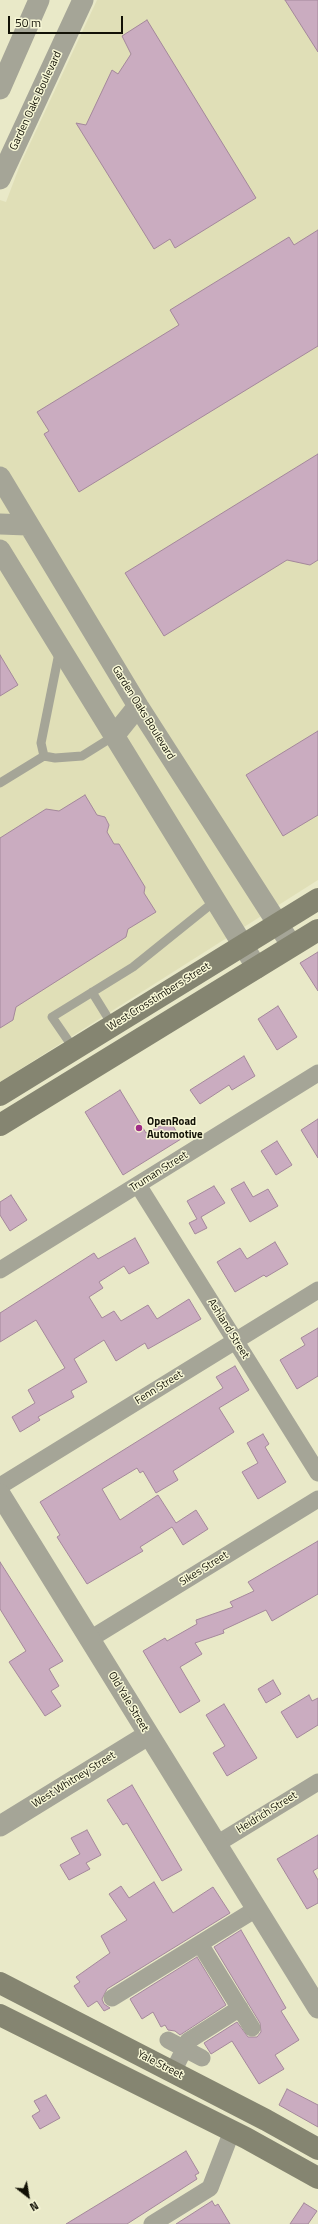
<!DOCTYPE html>
<style>
body{margin:0}
#map{position:relative;width:318px;height:2224px;overflow:hidden;background:#e9e9c8;font-family:"Titillium Web",sans-serif}
canvas{display:block}
.north{position:absolute;left:8px;top:2176px;width:40px;height:40px;-webkit-text-stroke:3px #f6f6d5;paint-order:stroke;rotate:149deg;font-size:11px;font-weight:700;line-height:16px;text-align:center;color:#121106}
.north::after{content:'';display:block;margin:auto;width:14px;height:18px;background:#121106;clip-path:polygon(50% 0,100% 100%,50% 72%,0 100%)}
.scale{position:absolute;left:8px;top:16px;width:115px;height:18px;box-sizing:border-box;border:2px solid #121106;border-top:0;padding-left:5px;font-size:12px;line-height:14px;white-space:nowrap;color:#121106;-webkit-text-stroke:3px #f6f6d5;paint-order:stroke}
</style>
<div id="map">
<canvas width="318" height="2224"></canvas>
<div class="north">N</div>
<div class="scale">50 m</div>
</div>
<script>
const c = document.querySelector('canvas').getContext('2d');
c.lineJoin = 'round';
function fill(path, color) { c.fillStyle = color; c.fill(path, 'evenodd'); }
const toPath = rows => new Path2D(rows.map(r => 'M' + r).join(''));
function stroke(path, color, width, dash) { c.strokeStyle = color; c.lineWidth = width; c.lineCap = dash ? 'butt' : 'round'; c.setLineDash(dash || []); c.stroke(path); }
function drawText(font, color, halo, rows, align = 'center') {
  c.font = font + ' "Titillium Web",sans-serif'; c.lineWidth = 3; c.setLineDash([]); c.textBaseline = 'middle'; c.strokeStyle = halo; c.fillStyle = color; for (const [text, x, y, turn = 0] of rows) {
    c.save(); c.translate(x, y); c.rotate((+turn || 0) * Math.PI / 180); c.textAlign = isNaN(turn) ? turn : align; if (halo) c.strokeText(text, 0, 0); c.fillText(text, 0, 0); c.restore();
  }
}
fill(toPath([
 [97,0,318,0,318,880,0,1082,0,200,6,202,20,165]
]), '#e0dfb7');
const building = toPath([
 [285,0,318,0,318,52,285,0],
 [147,20,256,198,175,248,170,239,154,249,76,123,86,125,112,70,118,74,131,54,122,36,147,20],
 [318,230,318,346,79,492,44,434,49,431,37,412,179,325,170,310,289,237,294,245,318,230],
 [318,454,318,560,310,565,287,560,164,636,125,573,318,454],
 [0,655,18,685,0,696,0,655],
 [318,731,318,815,283,836,246,775,318,731],
 [85,795,97,815,105,817,109,825,107,832,114,844,119,844,145,887,144,893,156,912,128,929,126,937,16,1007,13,1020,0,1028,0,838,46,809,59,811,85,795],
 [318,952,318,991,300,963,318,952],
 [278,1006,297,1037,277,1050,258,1019,278,1006],
 [244,1056,255,1076,232,1090,229,1085,200,1104,190,1090,244,1056],
 [120,1090,146,1133,170,1121,181,1139,123,1175,85,1112,120,1090],
 [318,1119,318,1158,301,1130,318,1119],
 [277,1141,292,1165,276,1175,261,1151,277,1141],
 [244,1182,253,1197,268,1189,278,1206,250,1222,231,1189,244,1182],
 [214,1186,225,1203,201,1217,207,1228,195,1234,189,1223,197,1219,187,1201,214,1186],
 [11,1195,27,1220,10,1231,0,1215,0,1202,11,1195],
 [135,1238,149,1263,129,1274,124,1266,99,1282,103,1288,89,1297,102,1318,114,1311,121,1321,148,1305,157,1319,189,1299,201,1319,148,1349,145,1343,116,1361,104,1340,74,1359,87,1382,71,1391,74,1397,38,1417,40,1420,20,1432,12,1417,35,1403,28,1390,65,1368,36,1320,0,1342,0,1313,94,1253,98,1259,135,1238],
 [275,1242,288,1264,266,1277,264,1275,235,1292,217,1262,240,1248,247,1259,275,1242],
 [318,1328,318,1376,297,1389,280,1360,305,1345,301,1338,318,1328],
 [235,1366,249,1390,219,1408,234,1432,173,1471,178,1480,156,1493,143,1471,140,1473,137,1468,102,1489,120,1520,158,1495,176,1523,196,1510,208,1529,183,1545,172,1527,140,1547,143,1551,87,1584,57,1537,60,1535,40,1502,223,1388,216,1377,235,1366],
 [263,1434,269,1444,265,1447,286,1482,258,1499,242,1472,258,1463,247,1443,263,1434],
 [318,1541,318,1594,272,1621,266,1610,223,1630,224,1633,195,1643,202,1654,180,1667,200,1701,180,1713,143,1651,165,1638,167,1641,197,1624,196,1620,233,1607,230,1602,254,1591,248,1582,318,1541],
 [0,1562,63,1661,49,1669,59,1686,51,1691,61,1706,45,1716,9,1662,26,1651,0,1609,0,1562],
 [273,1680,281,1694,266,1703,258,1689,273,1680],
 [309,1695,312,1701,318,1698,318,1725,297,1738,281,1712,309,1695],
 [224,1704,257,1758,227,1776,213,1753,225,1746,206,1715,224,1704],
 [132,1785,182,1870,162,1881,127,1823,123,1825,107,1800,132,1785],
 [87,1830,101,1855,86,1863,90,1869,69,1880,60,1865,80,1854,71,1838,87,1830],
 [318,1835,318,1868,313,1871,318,1880,318,1903,307,1909,277,1859,318,1835],
 [154,1882,173,1913,213,1887,230,1913,107,1989,102,1999,104,2004,110,2008,104,2011,97,2001,88,2007,74,1986,80,1982,76,1977,110,1953,101,1936,127,1920,109,1894,121,1886,129,1898,154,1882],
 [241,1930,286,2008,281,2011,299,2040,275,2055,284,2069,259,2084,232,2041,211,2054,204,2043,237,2022,248,2037,257,2037,261,2032,260,2023,214,1947,241,1930],
 [197,1957,226,2005,180,2035,175,2031,168,2030,165,2025,161,2027,153,2012,142,2019,130,1999,197,1957],
 [287,2089,318,2105,318,2127,279,2105,287,2089],
 [46,2095,60,2118,40,2129,32,2116,40,2111,34,2101,46,2095],
 [186,2151,199,2173,195,2175,197,2179,127,2224,66,2224,186,2151],
 [212,2201,215,2206,218,2204,230,2224,176,2224,212,2201],
 [304,2203,317,2211,308,2224,290,2224,304,2203]
]);
fill(building, '#caacc0');
stroke(building, '#a4889b', 1);
stroke(toPath([
 [59,653,41,743,44,756,55,758,82,756,114,736],
 [0,783,44,756],
 [92,992,113,1026],
 [74,1049,52,1017,133,967,215,901]
]), '#a5a597', 9);
stroke(toPath([
 [138,1185,318,1473],
 [0,1270,318,1073],
 [0,1486,318,1290],
 [90,1639,318,1499],
 [215,1845,318,1782],
 [200,1944,252,2028],
 [112,1998,256,1909],
 [168,2040,202,2058],
 [173,2072,188,2041,240,2008],
 [152,2224,210,2188,232,2131]
]), '#a5a597', 17);
stroke(toPath([
 [0,89,39,0],
 [0,179,83,0],
 [0,477,138,706,292,946],
 [0,524,27,525],
 [0,550,257,968],
 [114,736,138,706],
 [0,1494,318,2008],
 [0,1826,148,1735]
]), '#a5a597', 21);
stroke(toPath([
 [0,1095,318,899],
 [0,1125,318,930],
 [0,1983,266,2120,318,2149],
 [0,2015,246,2138,318,2178]
]), '#858571', 22);
for (const [x, y, r, color] of [
 [139,1128,4,"#a02c87"]
]) { const dot = new Path2D(); dot.arc(x, y, r, 0, 2 * Math.PI); c.fillStyle = color; c.fill(dot); stroke(dot, '#f6f6d5', 1.5); }
drawText('11px', '#121106', '#f6f6d5', [
 ["Garden Oaks Boulevard",36,101,-65],
 ["Garden Oaks Boulevard",143,713,58],
 ["West Crosstimbers Street",159,997,-32],
 ["Truman Street",159,1172,-32],
 ["Ashland Street",228,1329,58],
 ["Fenn Street",159,1388,-32],
 ["Sikes Street",204,1569,-32],
 ["Old Yale Street",128,1702,59],
 ["West Whitney Street",74,1780,-32],
 ["Heidrich Street",267,1813,-32],
 ["Yale Street",160,2065,27]
]);
drawText('bold 11px', '#121106', '#f6f6d5', [
 ["OpenRoad",147,1122],
 ["Automotive",147,1135]
], 'left');
</script>
